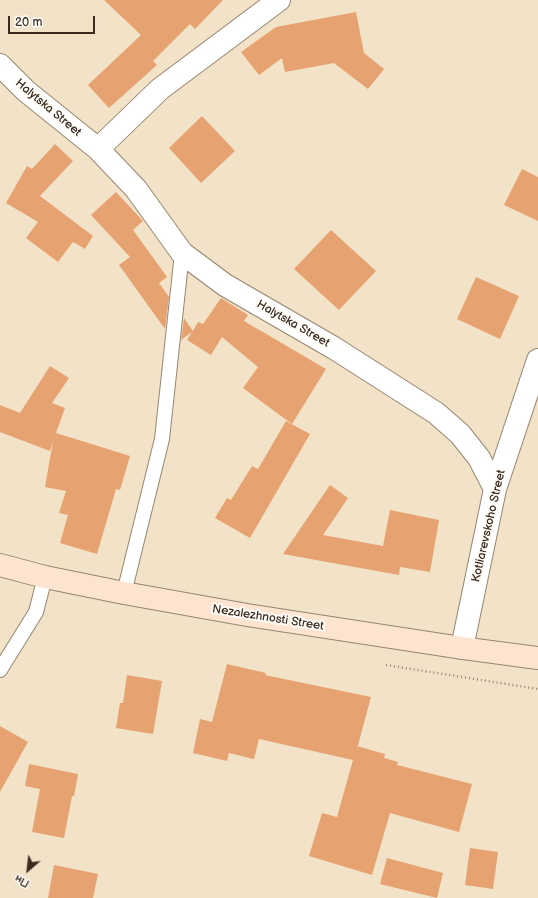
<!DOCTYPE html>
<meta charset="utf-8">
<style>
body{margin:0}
#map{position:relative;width:538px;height:898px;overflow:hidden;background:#f2e2c7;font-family:"Balsamiq Sans",sans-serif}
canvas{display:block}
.north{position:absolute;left:8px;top:850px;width:40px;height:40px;-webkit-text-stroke:3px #fdfcf7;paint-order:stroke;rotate:208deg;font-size:11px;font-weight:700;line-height:16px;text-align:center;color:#3b2a1e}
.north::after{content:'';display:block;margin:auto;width:14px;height:18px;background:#3b2a1e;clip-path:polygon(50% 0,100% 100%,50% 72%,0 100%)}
.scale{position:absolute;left:8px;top:16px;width:87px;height:18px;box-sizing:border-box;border:2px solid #3b2a1e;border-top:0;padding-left:5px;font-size:12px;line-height:14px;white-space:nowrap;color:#3b2a1e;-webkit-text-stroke:3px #fdfcf7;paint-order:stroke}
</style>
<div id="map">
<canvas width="538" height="898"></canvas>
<div class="north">Пн</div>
<div class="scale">20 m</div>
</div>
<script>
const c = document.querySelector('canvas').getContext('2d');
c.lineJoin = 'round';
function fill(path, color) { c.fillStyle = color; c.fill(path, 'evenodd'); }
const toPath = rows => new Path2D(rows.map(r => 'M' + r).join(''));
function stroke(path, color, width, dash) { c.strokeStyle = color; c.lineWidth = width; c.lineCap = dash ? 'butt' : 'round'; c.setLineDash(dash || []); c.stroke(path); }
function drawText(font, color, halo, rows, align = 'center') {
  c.font = font + ' "Balsamiq Sans",sans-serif'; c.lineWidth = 4; c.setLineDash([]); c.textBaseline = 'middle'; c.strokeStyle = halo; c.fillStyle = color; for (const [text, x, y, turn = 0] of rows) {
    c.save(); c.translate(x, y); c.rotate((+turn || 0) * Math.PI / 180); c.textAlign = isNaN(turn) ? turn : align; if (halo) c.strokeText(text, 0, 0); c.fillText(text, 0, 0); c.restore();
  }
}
fill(toPath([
 [104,0,223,0,195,29,190,24,153,61,157,65,109,108,88,85,141,35],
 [356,12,364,53,384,69,368,89,334,63,285,72,282,58,259,75,241,52,276,27],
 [202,116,235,151,201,183,169,148],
 [55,144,73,161,40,196,93,236,85,249,73,242,58,262,26,238,38,222,6,203,27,166,32,169],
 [522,169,538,177,538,221,504,205],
 [116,192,143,221,133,230,167,277,159,283,169,297,165,329,119,265,130,257,91,215],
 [331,230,376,271,339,310,294,269],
 [476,277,519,296,500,339,457,319],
 [221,298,248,315,244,321,326,369,292,424,243,388,258,367,222,337,211,355,187,340,192,332,181,340,184,318,193,331,198,322,203,324],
 [50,366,69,378,52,403,65,408,56,433,130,456,120,490,116,489,97,554,60,543,68,515,59,513,66,491,45,487,53,441,50,451,0,432,0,405,20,413],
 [286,421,310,434,250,538,215,518,227,498,231,500,252,466,258,469],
 [330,485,348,498,323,535,383,546,390,510,439,520,430,572,400,567,399,575,283,554],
 [227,664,266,673,265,675,371,697,357,749,357,746,385,754,384,758,398,762,397,765,472,784,459,832,390,813,372,875,309,856,322,813,337,817,353,760,259,739,254,759,229,753,227,761,193,753,200,719,212,722],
 [127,675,162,681,153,734,116,728,120,703,123,703],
 [0,726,28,742,0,792],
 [29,764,78,774,74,796,72,796,64,838,32,832,40,789,25,786],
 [470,848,498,852,493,889,465,885],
 [387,858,443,873,437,898,380,884],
 [54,865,98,874,93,898,48,898]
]), '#e6a271');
const lane = toPath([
 [124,593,162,439,182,253],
 [0,670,36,612,45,577]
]);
const street = toPath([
 [0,65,26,91,98,149,136,189,182,253,225,285,334,348,436,413,460,434,479,458,495,489],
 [98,149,160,89,279,0],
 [462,648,495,489,538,360]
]);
const secondary = toPath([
 [0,565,45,577,124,593,247,615,462,648,538,658]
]);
stroke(lane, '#968672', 16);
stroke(street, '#968672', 24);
stroke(secondary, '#968672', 24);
stroke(toPath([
 [386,665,538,689]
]), '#968672', 2.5, [1, 3]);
stroke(lane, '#fff', 14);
stroke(street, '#fff', 22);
stroke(secondary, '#fde4d0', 22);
drawText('12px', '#3b2a1e', '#fdfcf7', [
 ["Halytska Street",48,108,40],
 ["Halytska Street",293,324,30],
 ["Kotliarevskoho Street",489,526,-77],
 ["Nezalezhnosti Street",268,618,9]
]);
</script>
